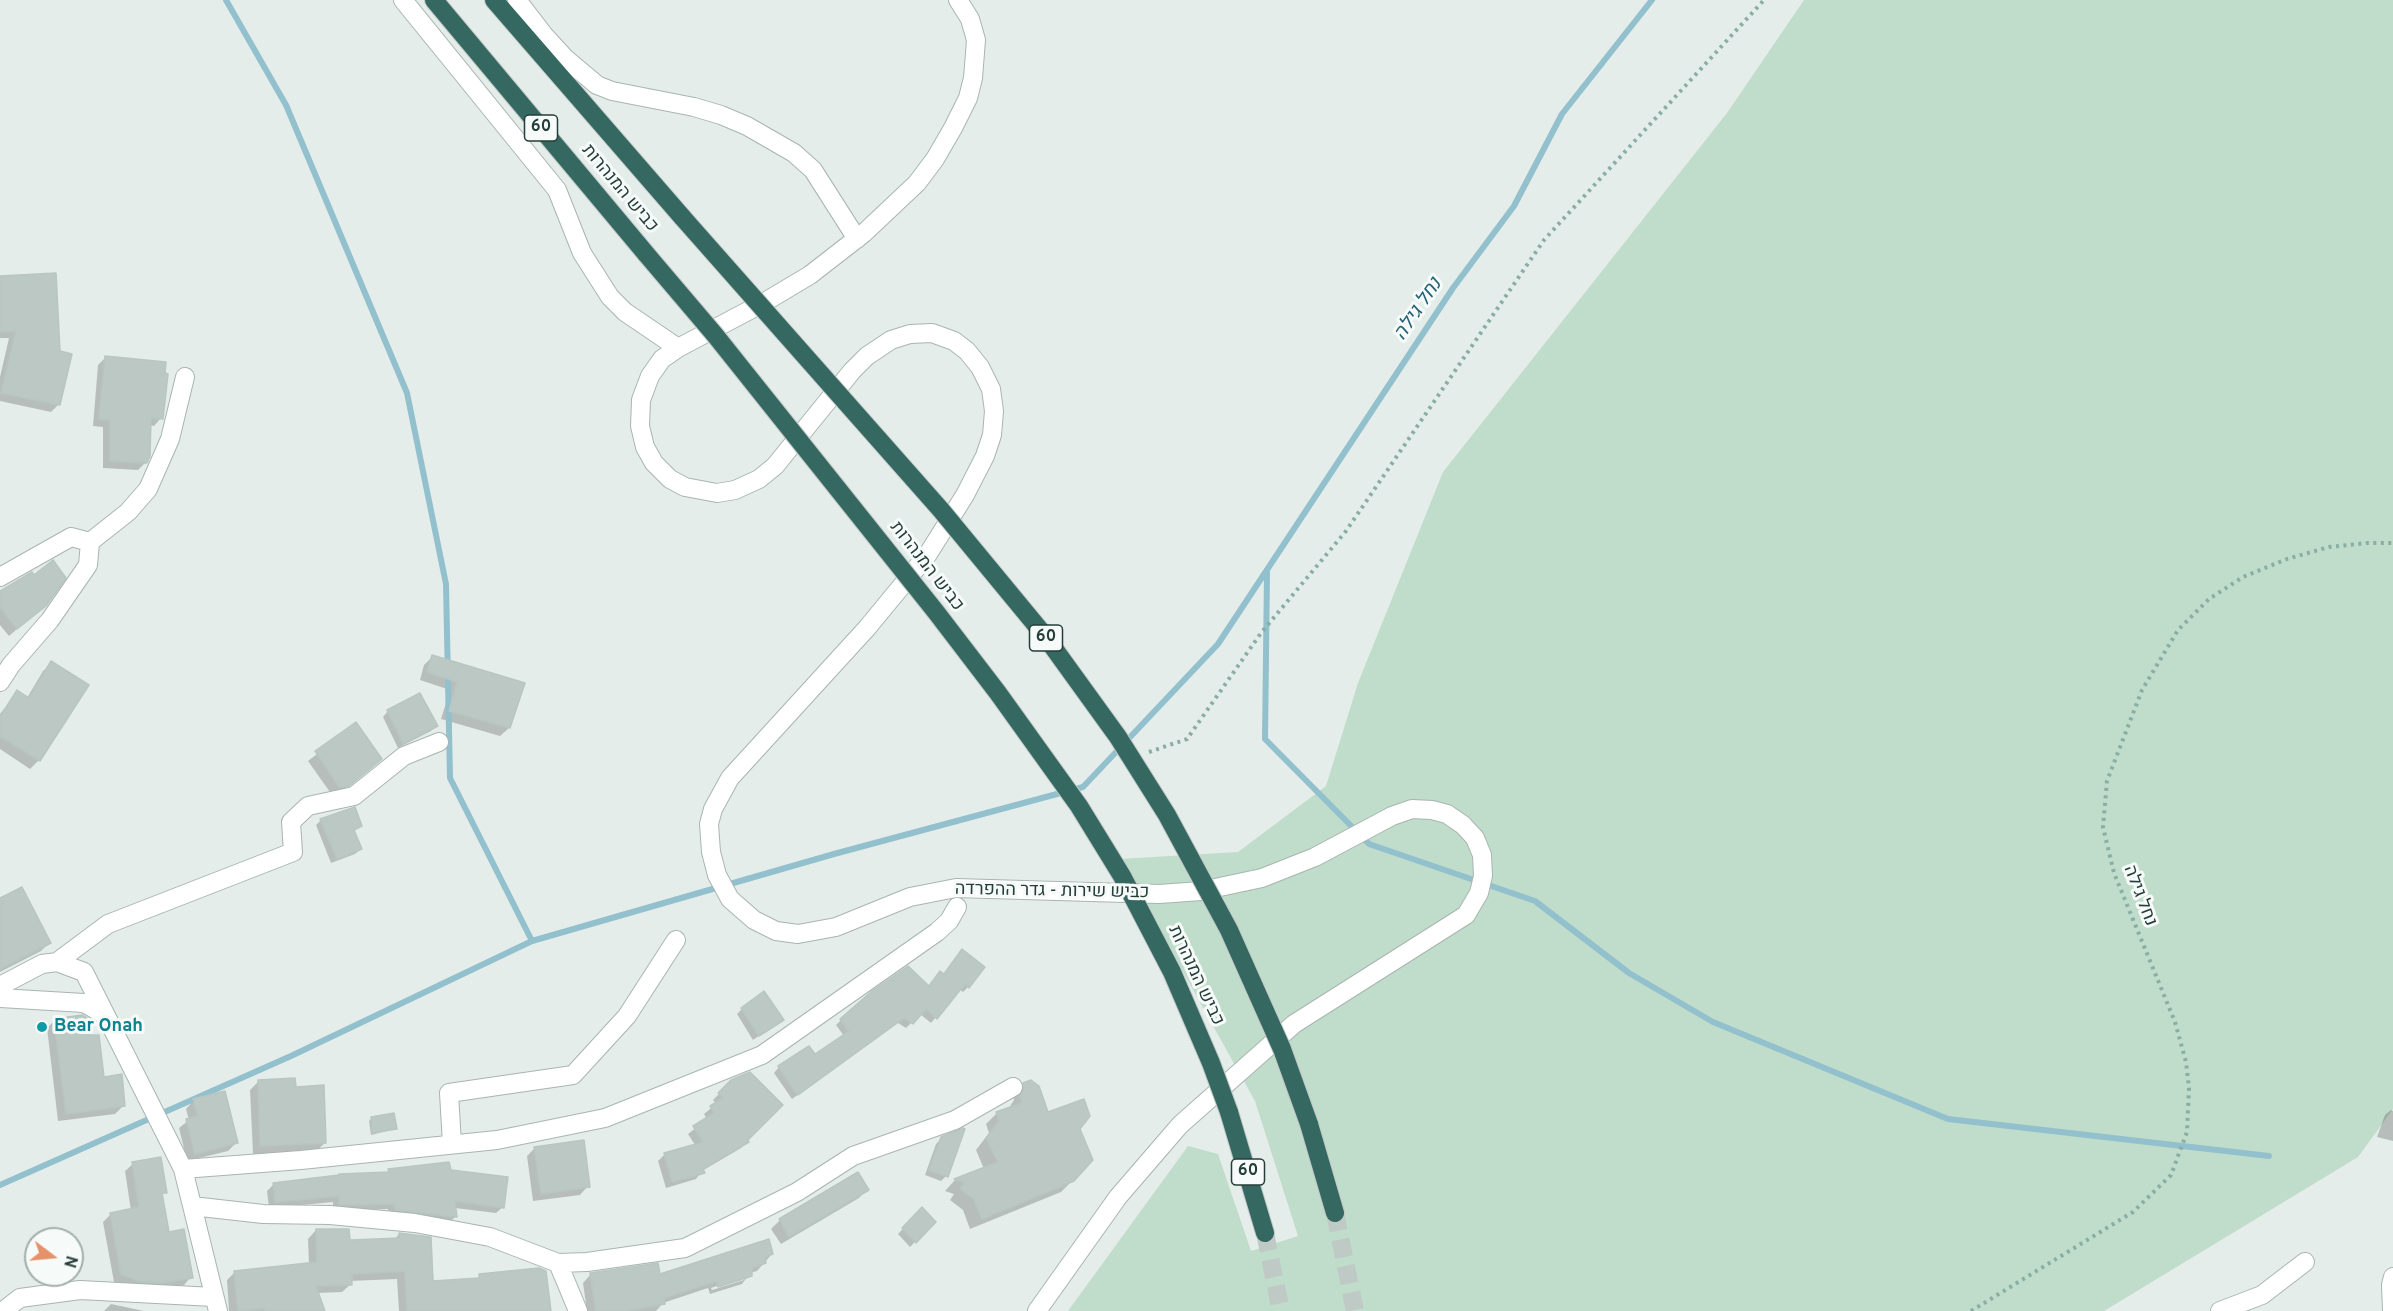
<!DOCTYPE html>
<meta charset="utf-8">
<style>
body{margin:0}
#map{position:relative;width:2393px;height:1311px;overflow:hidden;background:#e5edea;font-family:Overpass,sans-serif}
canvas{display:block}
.north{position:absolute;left:24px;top:1227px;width:60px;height:60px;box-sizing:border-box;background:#f6faf8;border:2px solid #a3afac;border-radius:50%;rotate:106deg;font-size:16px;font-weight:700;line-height:24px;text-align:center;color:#263e39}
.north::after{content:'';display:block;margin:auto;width:21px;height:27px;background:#e7916a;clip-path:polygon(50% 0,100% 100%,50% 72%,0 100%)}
</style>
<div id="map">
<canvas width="2393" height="1311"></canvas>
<div class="north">N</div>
</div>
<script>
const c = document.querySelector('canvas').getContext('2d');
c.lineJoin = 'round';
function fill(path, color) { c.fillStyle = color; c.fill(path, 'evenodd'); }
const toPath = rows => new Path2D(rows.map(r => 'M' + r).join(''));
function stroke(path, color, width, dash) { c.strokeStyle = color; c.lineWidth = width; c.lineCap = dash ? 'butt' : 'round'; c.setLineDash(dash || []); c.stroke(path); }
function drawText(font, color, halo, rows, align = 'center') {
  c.font = font + ' Overpass,Heebo,sans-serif'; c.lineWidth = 6; c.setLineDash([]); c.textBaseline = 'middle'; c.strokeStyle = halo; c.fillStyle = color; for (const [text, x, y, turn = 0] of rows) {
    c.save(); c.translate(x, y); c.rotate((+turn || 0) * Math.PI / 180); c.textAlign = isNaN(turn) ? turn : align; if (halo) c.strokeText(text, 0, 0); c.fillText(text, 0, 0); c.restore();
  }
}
fill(toPath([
 [1804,0,2393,0,2393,1109,2358,1157,2104,1311,1068,1311,1188,1146,1218,1154,1251,1251,1298,1236,1255,1101,1120,859,1238,852,1326,786,1358,683,1443,472,1727,113]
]), '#c0dcca');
fill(toPath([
 [0,278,59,404,51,412,0,401,0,377,9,338,0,338],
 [106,357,161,418,154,426,149,425,146,462,138,470,103,468,103,427,93,426,98,365],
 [34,577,45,605,9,636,0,625,0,594],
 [433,656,509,728,500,736,441,719,450,690,420,680,424,665],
 [52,663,87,686,39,760,30,769,0,749,0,714,17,692,27,698,43,671],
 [388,711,436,726,431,731,398,748,383,717],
 [356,724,372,767,339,793,332,795,308,761],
 [321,820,360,825,353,831,361,849,355,854,331,863,316,825],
 [0,900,49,943,41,951,0,972],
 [957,957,968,987,963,992,959,989,931,1023,920,1014,906,1028,898,1023,792,1099,774,1073,779,1067,815,1057,844,1036,836,1025,841,1020,928,988,943,976],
 [742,1009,782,1020,753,1040,737,1014],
 [55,1020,89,1037,103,1078,124,1105,115,1114,58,1121,47,1028],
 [732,1081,747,1142,741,1148,702,1171,696,1179,666,1188,658,1161,665,1154,695,1145,688,1134,707,1119,704,1114,716,1104,713,1100],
 [258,1082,295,1088,325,1143,316,1151,253,1154,250,1090],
 [1024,1084,1047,1114,1079,1128,1073,1180,1061,1192,970,1229,963,1210,950,1200,954,1194,945,1191,955,1180,984,1169,976,1150,989,1133,986,1124,997,1113,1009,1108,1014,1100,1013,1095],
 [194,1100,237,1142,228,1151,187,1161,179,1128,189,1120,186,1109],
 [2391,1110,2393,1111,2393,1141,2377,1137,2385,1115],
 [371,1119,395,1129,371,1135,369,1121],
 [942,1138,946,1176,941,1181,925,1175,936,1144],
 [535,1148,588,1186,580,1195,533,1201,527,1156],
 [133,1164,165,1192,161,1196,168,1234,191,1277,184,1285,152,1290,132,1289,114,1282,103,1222,110,1215,131,1211,125,1171],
 [389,1170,449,1171,503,1207,496,1213,455,1208,456,1216,449,1223,389,1216,388,1209,333,1211,333,1202,269,1208,267,1191,274,1184,386,1174],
 [858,1174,867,1189,859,1198,781,1244,771,1229,780,1220],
 [922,1209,934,1222,910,1247,898,1234],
 [316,1230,348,1242,394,1240,399,1234,431,1283,475,1280,480,1276,550,1311,399,1311,397,1279,350,1281,351,1284,342,1292,317,1293,299,1311,229,1311,227,1280,235,1272,309,1264,308,1239],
 [772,1254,757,1271,750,1273,742,1284,710,1294,708,1288,663,1303,656,1311,587,1311,583,1283,591,1274,659,1276],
 [744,1277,744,1280,712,1290,711,1288],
 [111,1304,144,1311,104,1311]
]), '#0003');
stroke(toPath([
 [226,0,286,105,407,393,446,584,450,778,532,941],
 [1267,572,1265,739,1369,844,1535,901,1629,973,1713,1022,1948,1119,2269,1156],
 [0,1185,291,1056,532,941,834,854,1083,787,1218,644,1453,288,1514,206,1562,114,1652,0]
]), '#92c0cd', 6);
const building = toPath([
 [56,273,60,351,72,354,60,405,1,393,16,331,0,332,0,276,56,273],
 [105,356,166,362,165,373,168,374,163,419,151,418,150,456,147,463,110,461,110,420,99,419,105,356],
 [53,560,66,578,46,606,17,629,0,607,0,591,32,572,34,575,53,560],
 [432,655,525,683,510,728,449,711,457,682,427,672,432,655],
 [51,661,89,685,40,761,0,736,0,717,17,690,29,698,51,661],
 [420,693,438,726,403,744,387,710,420,693],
 [356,722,382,759,349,786,340,788,315,751,356,722],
 [355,807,362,826,354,830,362,849,337,859,320,819,355,807],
 [22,887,51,943,0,969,0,898,22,887],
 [962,949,985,967,969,988,965,984,937,1019,926,1009,913,1024,904,1018,798,1095,795,1092,778,1066,809,1046,815,1054,849,1031,840,1019,872,991,908,966,929,986,940,971,944,974,962,949],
 [764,991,784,1020,759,1036,741,1008,764,991],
 [82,1015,87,1018,90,1035,99,1035,104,1077,122,1074,125,1106,66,1114,54,1019,82,1015],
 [750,1072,783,1105,748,1140,749,1142,703,1169,705,1173,672,1182,664,1153,703,1142,693,1126,714,1113,710,1106,723,1098,718,1093,731,1080,750,1072],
 [295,1078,296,1087,324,1085,326,1143,260,1146,258,1080,295,1078],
 [1031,1080,1039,1086,1048,1112,1084,1099,1090,1116,1080,1129,1093,1160,1074,1181,982,1219,974,1199,960,1189,964,1183,954,1179,998,1162,986,1138,999,1121,996,1112,1022,1103,1020,1096,1024,1088,1023,1083,1031,1080],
 [225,1091,238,1143,195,1154,186,1119,198,1116,193,1099,225,1091],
 [394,1113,397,1129,372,1133,371,1117,394,1113],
 [963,1128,965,1129,948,1177,929,1170,941,1137,963,1128],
 [584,1140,590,1187,541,1194,534,1147,584,1140],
 [161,1157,167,1193,162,1193,169,1232,184,1229,193,1278,161,1283,141,1282,121,1274,110,1213,139,1207,132,1162,161,1157],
 [449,1162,451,1170,508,1177,504,1208,455,1201,457,1217,395,1210,394,1204,339,1205,339,1196,275,1202,273,1183,339,1175,339,1174,389,1172,388,1169,449,1162],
 [858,1172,869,1190,789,1237,779,1219,858,1172],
 [922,1207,936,1222,916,1243,902,1228,922,1207],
 [316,1229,349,1229,350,1240,400,1238,399,1233,431,1237,433,1281,479,1278,479,1274,539,1268,546,1271,551,1311,407,1311,405,1271,352,1274,352,1285,316,1286,325,1311,265,1311,265,1308,238,1311,234,1271,317,1262,316,1229],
 [769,1239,773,1254,765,1257,766,1263,752,1268,752,1276,718,1287,717,1281,664,1298,665,1304,625,1311,596,1311,590,1273,658,1263,660,1274,769,1239]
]);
fill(building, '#bbc8c3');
stroke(building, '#b8c6c1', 1.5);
stroke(toPath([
 [1335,1213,1355,1311],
 [1265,1233,1281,1311]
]), '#bfcac7', 18, [18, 9]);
const minor = toPath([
 [403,0,557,190,582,253,610,297,625,312,678,348],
 [517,0,544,35,566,59,597,85,612,91,694,107,721,115,747,126,794,153,813,170,857,239],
 [958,0,970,19,976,40,973,78,968,98,953,128,935,159,917,183,864,233,810,275,763,303,678,348,662,359,650,376,641,400,640,426,645,447,654,463,670,479,685,487,717,493,735,490,759,479,775,466,852,371,867,356,891,340,910,334,932,333,954,341,967,351,980,367,991,389,994,411,992,435,985,456,965,495,928,554,867,628,730,778,713,809,709,824,711,852,717,875,730,899,754,920,776,931,798,934,836,927,910,897,956,888,1159,894,1201,891,1262,878,1315,857,1392,816,1412,809,1432,810,1447,814,1463,825,1475,838,1482,855,1483,876,1479,893,1466,915,1294,1024,1180,1125,1118,1197,1037,1311],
 [0,577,71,537,90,542,128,512,148,489,170,439,185,377],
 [0,682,11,665,50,620,88,565,90,542],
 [57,962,108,924,293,852,291,822,308,806,354,796,404,756,439,742],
 [0,986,42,964,57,962,84,972,183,1169,218,1311],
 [0,998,84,1003,105,1015],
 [452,1144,449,1093,573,1075,627,1016,676,940],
 [183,1169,301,1160,497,1140,605,1118,762,1055,937,932,949,921,957,907],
 [192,1206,263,1214,330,1215,415,1223,490,1237,558,1263,587,1262,685,1248,797,1192,853,1156,955,1120,1013,1087],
 [558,1263,578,1311],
 [3,1311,20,1298,80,1290,214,1297],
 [2220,1311,2262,1295,2305,1262],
 [2392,1311,2391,1285,2393,1277]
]);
const highway = toPath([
 [434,0,647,255],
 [494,0,683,218],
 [1229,1112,1265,1233],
 [1309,1124,1335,1213]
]);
stroke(minor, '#a8b5b1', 20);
stroke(highway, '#c2c9c8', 20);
stroke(toPath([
 [1149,752,1187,739,1261,633,1346,531,1544,240,1764,0],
 [1971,1311,2133,1212,2171,1175,2187,1132,2189,1088,2186,1062,2175,1022,2114,873,2103,827,2107,781,2142,690,2178,630,2209,599,2243,577,2287,559,2329,547,2367,543,2393,543]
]), '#88aea5', 4, [3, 4.5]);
stroke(minor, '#fff', 18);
stroke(highway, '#346861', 18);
const highwayBridge = toPath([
 [683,218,941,510,1045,636,1118,737,1167,815,1229,930,1282,1049,1309,1124],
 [647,255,715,335,936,612,998,693,1079,806,1122,876,1172,972,1211,1063,1229,1112]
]);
stroke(highwayBridge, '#c2c9c8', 20, []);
stroke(highwayBridge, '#346861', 18);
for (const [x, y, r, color] of [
 [42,1027,6,"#0f9aa8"]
]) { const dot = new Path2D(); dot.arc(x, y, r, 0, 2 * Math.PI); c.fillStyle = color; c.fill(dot); stroke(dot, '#f6faf8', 2); }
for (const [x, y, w] of [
 [541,128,33],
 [1046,638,33],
 [1248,1172,33]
]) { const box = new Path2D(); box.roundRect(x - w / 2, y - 13, w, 26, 4.5); c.fillStyle = '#f6faf8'; c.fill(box); stroke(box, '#263e39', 1.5); }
drawText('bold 16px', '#263e39', null, [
 ["60",541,128],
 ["60",1046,638],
 ["60",1248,1172]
]);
drawText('18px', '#263e39', '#f6faf8', [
 ["כביש המנהרות",619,189,50],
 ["כביש המנהרות",926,567,52],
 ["כביש שירות - גדר ההפרדה",1052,892,1],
 ["נחל גילה",2139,896,69],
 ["כביש המנהרות",1195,976,65]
]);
drawText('bold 18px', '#0d838f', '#f6faf8', [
 ["Bear Onah",54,1027]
], 'left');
drawText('italic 20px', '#246275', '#f6faf8', [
 ["נחל גילה",1419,310,-56]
]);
</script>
